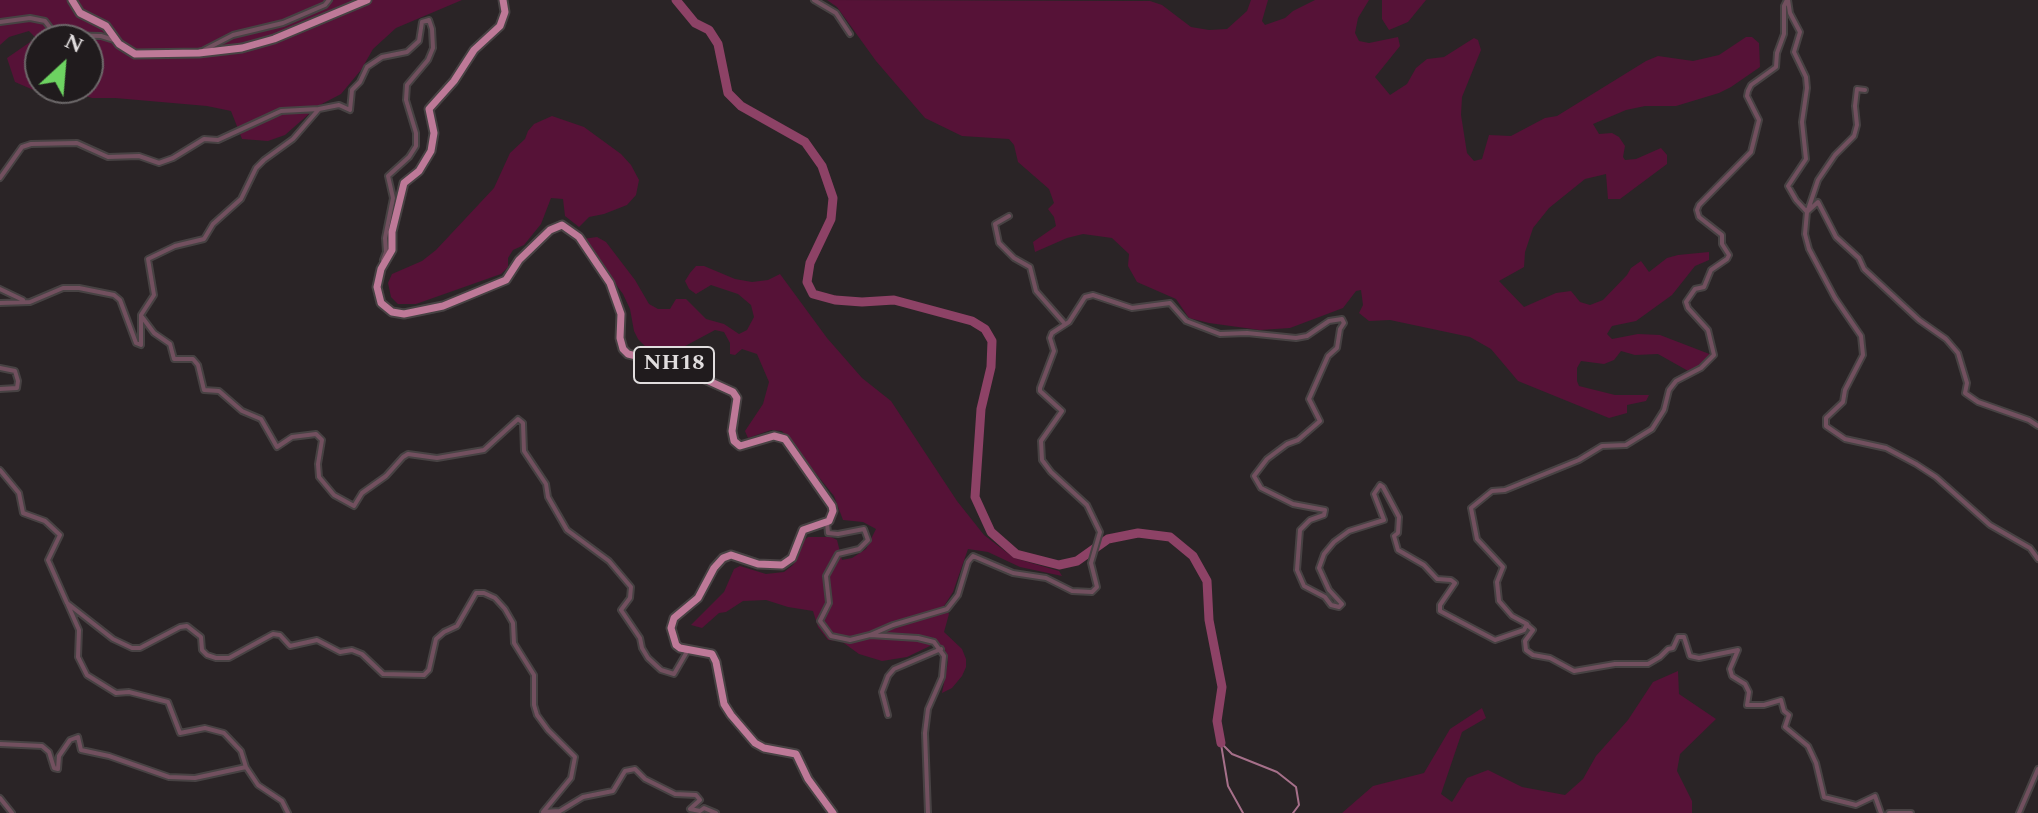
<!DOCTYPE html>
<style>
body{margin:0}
#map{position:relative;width:2038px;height:813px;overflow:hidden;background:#2a2426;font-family:Spectral,serif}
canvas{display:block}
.north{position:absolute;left:24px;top:24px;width:80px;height:80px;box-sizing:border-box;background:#201b1d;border:2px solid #6d696a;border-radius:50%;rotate:26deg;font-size:22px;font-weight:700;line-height:32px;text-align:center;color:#e1ddde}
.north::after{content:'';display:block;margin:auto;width:28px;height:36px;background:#6dd361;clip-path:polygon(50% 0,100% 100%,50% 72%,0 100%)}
</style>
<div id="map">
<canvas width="2038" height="813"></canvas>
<div class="north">N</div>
</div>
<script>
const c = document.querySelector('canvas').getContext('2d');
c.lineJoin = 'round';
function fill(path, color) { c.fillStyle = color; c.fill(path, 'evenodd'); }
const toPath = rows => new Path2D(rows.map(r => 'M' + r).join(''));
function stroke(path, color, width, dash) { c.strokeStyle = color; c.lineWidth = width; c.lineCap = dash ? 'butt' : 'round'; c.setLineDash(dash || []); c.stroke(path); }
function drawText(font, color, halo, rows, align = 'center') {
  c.font = font + ' Spectral,serif'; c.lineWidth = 8; c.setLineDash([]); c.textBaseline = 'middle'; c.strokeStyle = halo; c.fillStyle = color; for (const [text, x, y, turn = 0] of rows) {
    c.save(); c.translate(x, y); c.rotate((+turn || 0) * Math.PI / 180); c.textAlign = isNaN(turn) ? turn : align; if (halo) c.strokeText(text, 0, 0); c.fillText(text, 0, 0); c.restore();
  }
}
fill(toPath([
 [0,0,462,0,396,28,373,49,361,70,341,94,318,106,285,135,268,141,242,139,231,111,207,106,115,98,92,98,60,88,88,88,88,40,40,40,40,88,58,88,43,94,15,82,7,58,36,38,29,31,9,37,0,45],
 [827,0,1150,1,1162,5,1191,27,1209,30,1227,29,1247,11,1251,0,1268,0,1262,21,1265,25,1285,18,1293,11,1315,0,1369,0,1358,18,1355,33,1359,41,1369,43,1398,37,1400,46,1375,77,1390,95,1407,84,1416,68,1427,59,1444,57,1474,38,1478,40,1481,50,1462,97,1461,115,1467,153,1474,161,1482,159,1489,135,1511,136,1545,118,1557,116,1646,61,1658,56,1693,61,1719,55,1746,37,1752,37,1759,43,1760,67,1731,87,1719,93,1676,106,1645,106,1626,110,1593,124,1599,134,1612,133,1619,137,1625,146,1623,157,1625,160,1636,159,1661,148,1667,155,1667,164,1620,199,1608,199,1606,174,1585,179,1549,208,1533,228,1525,252,1524,267,1499,281,1524,307,1556,293,1571,291,1580,302,1590,305,1603,300,1627,275,1631,268,1641,261,1649,272,1667,258,1678,255,1709,252,1709,260,1695,266,1672,295,1636,321,1612,326,1607,334,1612,339,1638,334,1660,335,1712,355,1707,366,1690,372,1658,354,1635,355,1621,351,1614,360,1604,364,1581,361,1577,368,1577,381,1579,386,1615,395,1649,395,1646,401,1627,405,1627,413,1609,418,1518,381,1491,349,1470,337,1390,320,1369,321,1359,313,1363,305,1361,290,1356,291,1343,308,1290,328,1260,330,1209,323,1189,318,1176,299,1137,282,1128,266,1129,254,1112,238,1083,234,1067,238,1035,252,1033,242,1056,226,1054,217,1048,209,1054,203,1049,189,1018,162,1014,145,1009,139,962,136,925,118,876,61,837,7],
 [1382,0,1426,0,1408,22,1389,30,1382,19],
 [552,116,584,127,621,154,631,165,639,180,636,195,627,205,604,214,589,217,579,227,565,216,563,199,551,198,541,224,524,245,513,250,508,258,508,267,501,274,416,304,398,304,391,297,388,283,392,274,422,261,436,250,494,188,510,153,525,139,528,131,534,124],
 [597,237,606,242,635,280,649,304,658,309,670,309,676,299,686,299,706,319,724,324,739,334,747,330,754,317,751,305,738,294,711,285,696,294,689,289,685,281,690,273,696,266,704,266,735,279,752,282,768,280,780,274,827,338,862,378,891,401,957,501,984,535,1014,558,1059,571,1062,576,1020,567,988,552,968,549,953,592,944,606,949,614,944,632,962,649,966,659,966,667,962,676,952,688,942,693,948,662,945,650,932,637,929,638,930,646,907,657,882,661,859,654,841,641,828,640,818,627,813,611,788,607,766,600,743,601,726,612,719,613,702,628,691,625,724,592,734,569,740,566,766,574,784,572,793,565,799,555,801,543,808,537,831,537,837,540,842,560,852,558,866,549,876,529,863,522,843,520,834,496,782,431,771,430,748,438,745,431,763,404,769,382,757,354,742,349,735,355,730,354,730,343,724,332,715,330,674,352,660,351,645,346,638,339,634,331,630,309,623,294,583,239],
 [1678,671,1679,694,1716,719,1680,754,1677,771,1692,801,1692,813,1342,813,1373,786,1424,773,1450,729,1482,708,1486,718,1462,732,1441,794,1452,802,1467,778,1488,770,1522,787,1565,795,1583,779,1596,756,1628,720,1653,682]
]), '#561237');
stroke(toPath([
 [1221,743,1232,754,1277,772,1296,787,1299,805,1293,813],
 [1221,744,1228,786,1243,813]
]), '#a6708a', 2);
stroke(toPath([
 [676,0,695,23,709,30,718,44,728,93,741,106,805,142,822,166,833,198,831,219,810,263,807,282,813,294,835,300,862,302,894,300,972,321,985,329,992,341,991,367,981,409,975,497,991,532,1016,554,1059,565,1077,561,1108,539,1138,533,1170,537,1193,556,1207,581,1209,620,1222,687,1217,721,1221,743]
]), '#8d4266', 9);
const minor = toPath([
 [814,0,836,13,850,34],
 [1788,0,1790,13,1800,32,1794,52,1806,77,1807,88,1802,122,1806,159,1788,186,1796,200,1807,212,1805,234,1809,249,1835,298,1861,336,1863,355,1845,390,1843,402,1826,418,1826,426,1845,439,1886,448,1916,464,1936,477,1990,525,2030,548,2038,559],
 [0,22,30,18,45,21,54,33,60,35,101,36,114,40],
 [204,50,233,35,283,23,325,5,329,0],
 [0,178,22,147,31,144,77,143,108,157,139,156,159,163,173,158,204,139,218,140,281,111,319,109],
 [1808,210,1818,180,1835,155,1854,136,1857,125,1855,106,1857,89,1865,90],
 [1807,212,1818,202,1836,237,1859,258,1864,269,1919,320,1946,339,1958,353,1967,383,1965,393,1978,402,2029,420,2038,426],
 [1009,216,995,224,999,243,1014,258,1030,267,1036,291,1065,324],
 [0,289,23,300],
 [0,303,30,302,63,288,79,288,114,295,120,300,136,343,141,345,141,315,154,295,148,259,175,246,204,239,213,224,241,199,256,168,264,160,293,139,319,109,339,105,350,110,352,90,360,82,367,67,382,57,407,52,419,41,422,22,429,20,432,29,433,48,428,60,407,85,406,100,416,133,416,146,409,157,388,176,393,198,385,238,386,252,383,260],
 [142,317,154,333,170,344,174,359,193,359,198,365,204,390,219,391,242,411,261,419,277,447,292,437,316,434,322,440,318,464,319,477,334,495,354,506,362,493,386,476,403,457,408,454,437,458,484,450,518,419,523,423,524,451,546,484,548,497,567,530,609,561,631,587,630,598,621,610,640,638,642,648,648,658,661,670,674,674,688,650],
 [0,368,15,371,18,381,17,388,0,389],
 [0,470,19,493,23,513,45,521,60,535,48,560,67,603,113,639,132,648,140,648,180,627,187,626,201,637,202,650,207,655,216,658,229,658,273,634,280,635,290,646,317,640,340,652,352,650,362,654,383,674,424,675,429,670,436,639,444,632,457,626,476,593,484,593,495,598,505,609,513,623,514,643,534,675,534,705,537,715,548,730,575,757,571,778,543,812,560,811,583,797,613,791,625,771,635,769,645,779,675,794,696,795,700,800,690,809,700,811,704,808,716,813],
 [827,523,828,533,838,534,864,529,868,540,859,549,838,554,826,576,829,603,820,621,831,636,850,640,870,635,918,638,934,642,944,656,942,677,928,709,925,733,928,813],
 [68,605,79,630,78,657,87,675,116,693,129,692,168,702,180,733,205,728,224,733,241,751,246,767,258,785,282,801,288,813],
 [1527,625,1533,630,1525,641,1526,650,1533,655,1550,658,1574,671,1615,664,1648,664,1660,657,1668,649,1673,648,1678,637,1684,637,1690,656,1699,658,1738,650,1730,669,1732,676,1745,684,1749,692,1747,705,1764,705,1781,700,1784,711,1789,715,1785,727,1808,746,1816,763,1824,797,1856,805,1875,796,1881,813],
 [870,635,893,625,947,609,958,595,968,562,973,556,1013,573,1046,578,1072,591,1092,592,1097,587,1091,563,1100,532,1087,505,1051,472,1042,460,1041,441,1062,411,1040,391,1040,388,1054,351,1050,338,1052,333,1069,322,1085,297,1093,295,1132,308,1170,303,1186,321,1220,334,1247,333,1296,338,1307,336,1329,321,1342,319,1344,323,1340,329,1337,348,1328,356,1309,399,1320,421,1298,440,1287,444,1267,459,1254,476,1261,488,1293,504,1325,510,1324,515,1310,520,1300,530,1297,570,1304,586,1325,597,1331,605,1339,607,1342,604,1329,590,1319,568,1324,554,1334,542,1349,531,1384,520,1374,494,1380,485,1383,487,1399,517,1398,533,1394,536,1398,550,1424,565,1437,579,1451,580,1455,583,1440,605,1440,611,1495,640,1524,630,1527,624,1512,616,1499,601,1497,582,1503,567,1477,539,1471,508,1492,491,1505,490,1579,460,1602,446,1626,445,1652,429,1664,410,1669,390,1676,381,1701,368,1714,355,1708,330,1688,308,1686,302,1695,289,1704,287,1711,270,1727,259,1729,255,1722,244,1722,235,1699,217,1697,210,1699,205,1751,152,1759,120,1747,96,1748,91,1751,85,1776,67,1777,53,1784,34,1784,6,1787,0],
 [888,715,882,692,888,676,894,669,941,649],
 [0,744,42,746,49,752,54,768,58,769],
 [58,769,59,756,70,740,78,737,81,750,109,756,169,777,195,778,246,767],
 [0,798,12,813],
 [1889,813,1911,813],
 [2019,813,2038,769]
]);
const primary = toPath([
 [72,0,80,13,106,26,119,44,135,54,199,53,242,48,274,39,367,0],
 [503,0,505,12,500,26,474,50,454,81,429,109,434,133,431,151,419,171,404,183,392,232,392,250,381,269,377,287,381,303,392,312,404,314,443,306,506,280,519,260,550,230,562,225,579,237,610,283,621,314,620,338,623,349,628,354,674,365,733,392,737,398,732,431,734,441,740,446,774,436,785,439,832,506,833,511,829,521,803,530,792,558,782,565,758,564,731,555,723,558,714,568,698,598,674,618,671,628,676,645,680,648,712,654,716,662,724,704,731,715,755,743,764,748,796,754,808,779,833,813]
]);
stroke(minor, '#474243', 8);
stroke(primary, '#474243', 11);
stroke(minor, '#72505f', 4);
stroke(primary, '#be7998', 7);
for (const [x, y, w] of [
 [674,365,80]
]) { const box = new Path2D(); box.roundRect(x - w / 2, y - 18, w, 36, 6); c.fillStyle = '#201b1d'; c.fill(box); stroke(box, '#e1ddde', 2); }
drawText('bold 22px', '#e1ddde', null, [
 ["NH18",674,365]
]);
</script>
